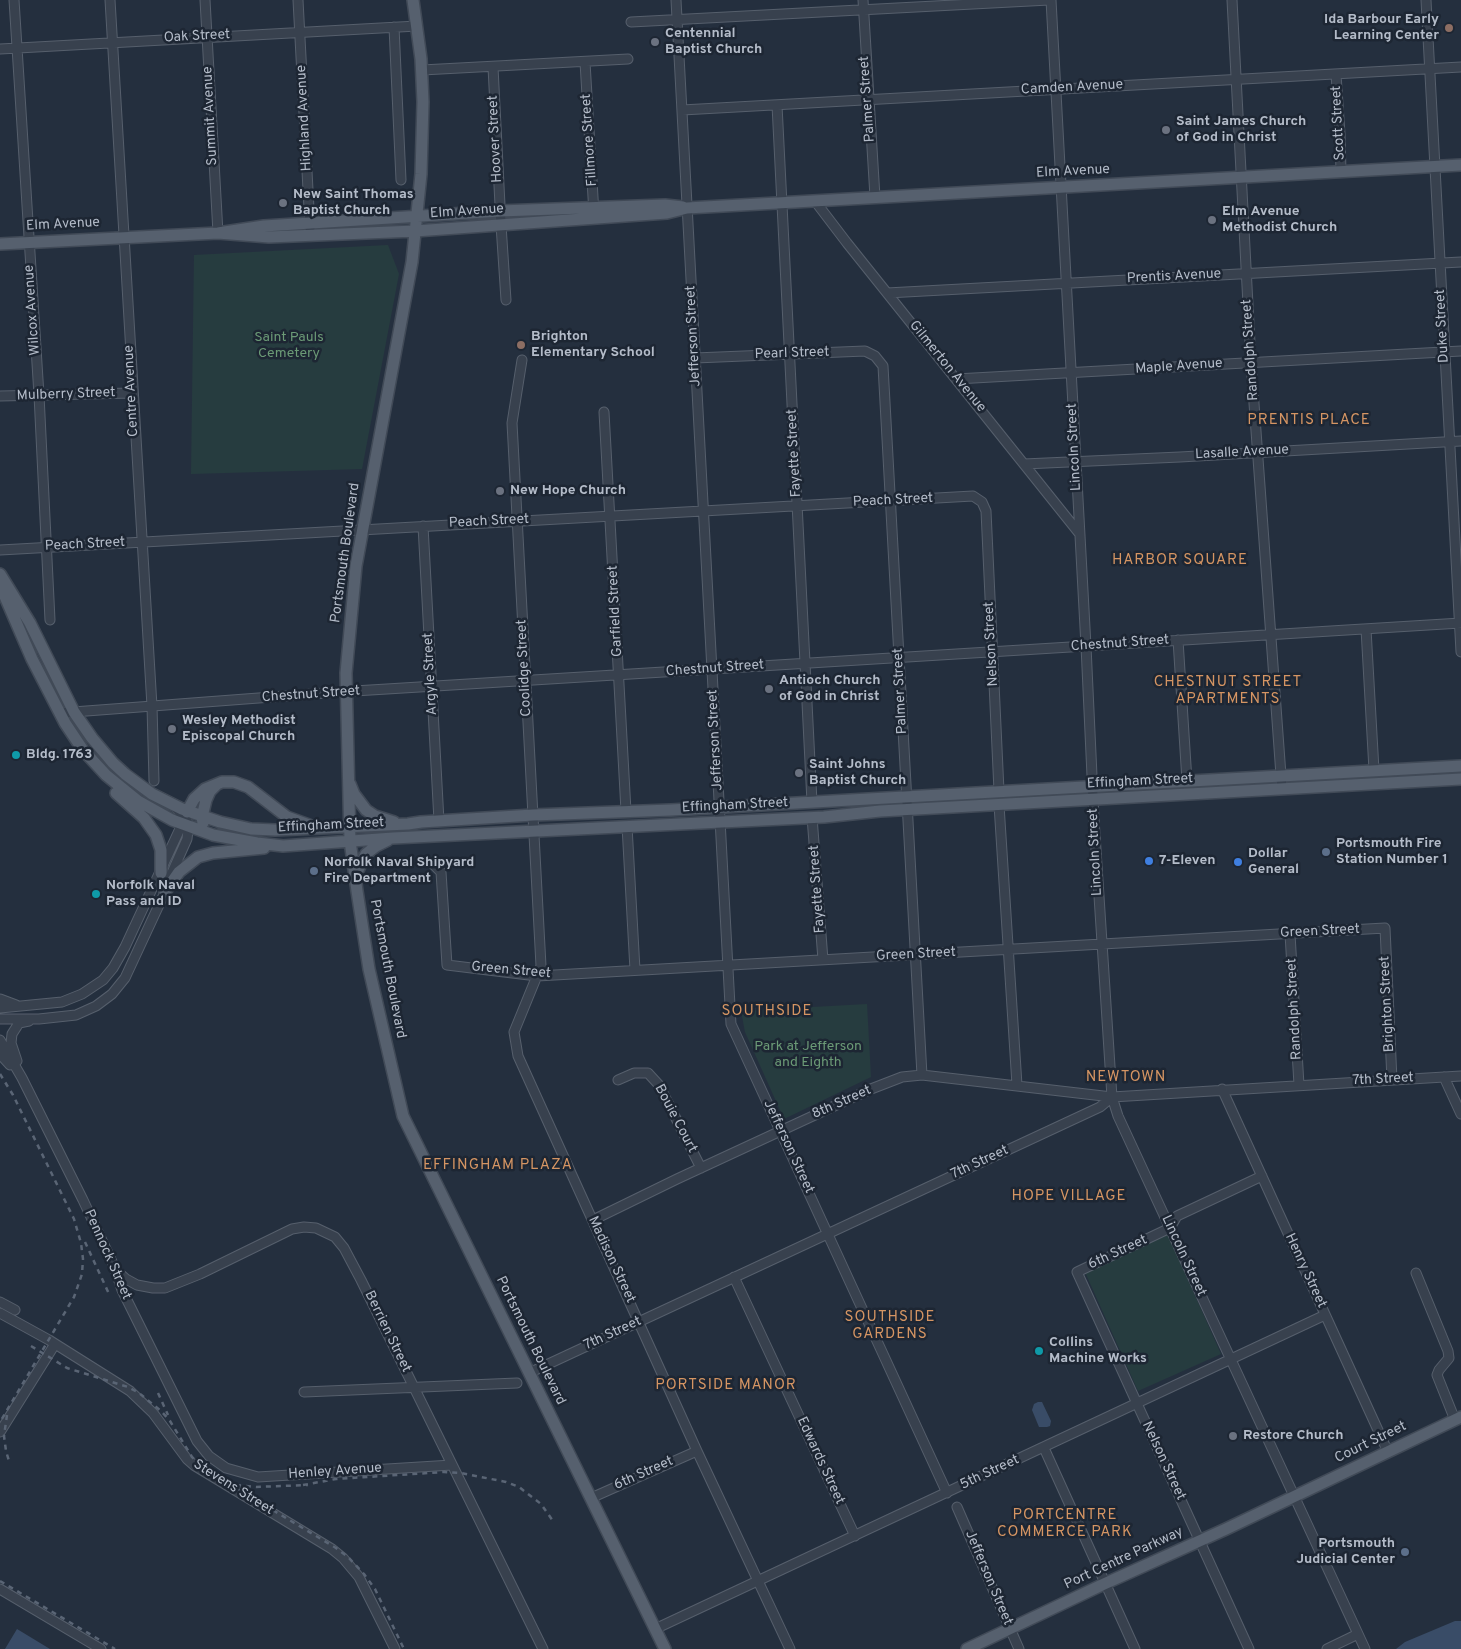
<!DOCTYPE html>
<style>
body{margin:0}
canvas{display:block;background:#242f3e}
</style>
<canvas width="1461" height="1649"></canvas>
<script>
const c = document.querySelector('canvas').getContext('2d');
c.lineJoin = 'round';
function fill(path, color) { c.fillStyle = color; c.fill(path, 'evenodd'); }
const toPath = rows => new Path2D(rows.map(r => 'M' + r).join(''));
function stroke(path, color, width, dash) { c.strokeStyle = color; c.lineWidth = width; c.lineCap = dash ? 'butt' : 'round'; c.setLineDash(dash || []); c.stroke(path); }
function drawText(font, color, halo, rows, align = 'center') {
  c.font = font + ' Overpass,sans-serif'; c.lineWidth = 5; c.setLineDash([]); c.textBaseline = 'middle'; c.strokeStyle = halo; c.fillStyle = color; for (const [text, x, y, turn = 0] of rows) {
    c.save(); c.translate(x, y); c.rotate((+turn || 0) * Math.PI / 180); c.textAlign = isNaN(turn) ? turn : align; if (halo) c.strokeText(text, 0, 0); c.fillText(text, 0, 0); c.restore();
  }
}
fill(toPath([
 [388,245,399,274,362,469,191,474,194,255],
 [867,1004,871,1077,784,1119,745,1032,741,1011],
 [1168,1235,1221,1354,1138,1391,1085,1272]
]), '#263c3f');
fill(toPath([
 [1038,1402,1042,1402,1051,1421,1050,1426,1047,1427,1039,1427,1032,1410,1034,1404],
 [1455,1621,1461,1621,1461,1649,1396,1649,1405,1642],
 [17,1629,50,1649,5,1649]
]), '#394c67');
const minor = toPath([
 [14,0,39,395,50,620],
 [110,0,152,706,154,781],
 [205,0,218,233],
 [298,0,310,228],
 [676,0,731,1024,947,1493],
 [863,0,875,197],
 [1051,0,1086,646,1094,819,1112,1097,1118,1116,1365,1649],
 [1232,0,1251,362,1282,789],
 [1426,0,1461,652],
 [631,22,1049,0],
 [394,27,401,180],
 [0,49,417,26],
 [585,62,594,214],
 [493,67,501,225,506,300],
 [422,70,628,59],
 [1336,74,1340,134,1341,172],
 [777,105,812,802],
 [682,110,1461,67],
 [815,201,847,243,1079,533],
 [887,293,1461,262],
 [695,358,865,351,875,356,883,366,922,1075],
 [522,360,512,423,541,966,514,1032,518,1056,697,1451,790,1649],
 [956,379,1461,351],
 [0,396,132,393],
 [604,412,626,811],
 [1024,464,1180,457,1461,441],
 [423,526,439,821],
 [0,550,973,496,982,502,986,511,999,791],
 [1366,629,1374,770],
 [1178,640,1187,781],
 [60,713,338,692,1461,623],
 [999,805,1017,1085],
 [812,817,823,960],
 [627,826,635,970],
 [432,863,441,872,447,965,537,976,1385,928,1392,1080],
 [1290,934,1299,1085],
 [0,999,16,1005],
 [0,1008,62,1002,82,994,103,980,113,968,125,947,184,820],
 [0,1019,39,1019,76,1015,96,1006,112,994,125,978,165,892,170,877,187,839,188,830,187,821,177,809],
 [0,1040,22,1078,83,1200,114,1266,122,1290,197,1441,209,1456,226,1468,258,1477,452,1465],
 [0,1054,10,1065],
 [17,1061,11,1043,12,1034,19,1023,29,1021],
 [1444,1077,1461,1114],
 [618,1080,634,1073,648,1073,659,1085,701,1168],
 [1222,1089,1388,1452],
 [593,1220,677,1179,871,1089,902,1077,922,1075,1112,1097,1461,1076],
 [116,1270,126,1279,137,1285,153,1288,165,1288,200,1274,292,1229,304,1227,316,1228,335,1237,344,1248,361,1280,543,1649],
 [1416,1273,1448,1351,1449,1358,1439,1370,1437,1375,1455,1420],
 [734,1277,855,1536],
 [0,1302,15,1310],
 [0,1313,49,1340,130,1391,153,1413,187,1459,195,1466,332,1549,343,1558,359,1577,395,1649],
 [529,1373,1100,1107,1112,1097],
 [304,1392,517,1383],
 [0,1432,55,1344],
 [1044,1448,1135,1649],
 [591,1498,697,1451],
 [957,1507,1019,1649],
 [0,1589,101,1649],
 [655,1629,1325,1315],
 [1249,1649,1077,1272,1170,1228,1177,1216,1262,1176],
 [1327,1649,1358,1634]
]);
const major = toPath([
 [413,0,421,59,423,102,421,174,412,262,356,566,346,673,350,841,357,891,369,969,403,1116,665,1649],
 [218,233,269,237,415,231,667,213,687,208,1461,165],
 [0,244,218,233,264,226,500,211,665,205,683,207],
 [0,574,30,623,74,712,92,738,113,763,125,774,152,794,182,809,220,822,251,829,275,830,408,824,421,822,533,815,671,810,1461,766],
 [0,585,32,659,65,723,83,750,106,775,138,801,172,820,213,835,257,843,283,846,393,838,824,817,880,811,1461,779],
 [350,784,354,794,366,810,375,816,394,822],
 [116,793,144,818,156,835,161,850,161,873],
 [187,812,194,799,205,789,222,782,234,782,248,787,287,817,309,825],
 [203,823,202,817,206,800,210,791,216,785],
 [355,876,366,854,376,846,388,840],
 [165,892,179,872,198,857,213,853,264,848],
 [967,1649,1104,1584,1226,1529,1461,1417]
]);
stroke(minor, '#565f6c', 11);
stroke(major, '#414a57', 14);
stroke(minor, '#38414e', 9);
stroke(major, '#56606e', 11);
stroke(toPath([
 [0,1074,13,1095,74,1219,81,1243,83,1259,82,1274,74,1297,0,1422],
 [85,1242,110,1296],
 [31,1346,67,1368,128,1387,139,1393,161,1411,170,1421,192,1457,206,1470,336,1548,348,1557,364,1574,375,1589,404,1649],
 [158,1393,168,1415],
 [7,1415,4,1436,6,1451,9,1461],
 [236,1485,256,1487,308,1485],
 [303,1485,336,1479,444,1472,461,1473,506,1482,519,1487,541,1504,553,1521],
 [0,1581,115,1649]
]), '#5a6575', 2.5, [5, 5]);
for (const [x, y, r, color] of [
 [1449,28,5,"#8d6e63"],
 [655,42,5,"#6b7280"],
 [1166,130,5,"#6b7280"],
 [283,203,5,"#6b7280"],
 [1212,220,5,"#6b7280"],
 [521,345,5,"#8d6e63"],
 [500,491,5,"#6b7280"],
 [769,689,5,"#6b7280"],
 [172,729,5,"#6b7280"],
 [16,755,5,"#0f9aa8"],
 [799,773,5,"#6b7280"],
 [1326,852,5,"#5c6f8a"],
 [1149,861,5,"#3f7fe0"],
 [1238,862,5,"#3f7fe0"],
 [314,871,5,"#5c6f8a"],
 [96,894,5,"#0f9aa8"],
 [1039,1351,5,"#0f9aa8"],
 [1233,1436,5,"#6b7280"],
 [1405,1552,5,"#5c6f8a"]
]) { const dot = new Path2D(); dot.arc(x, y, r, 0, 2 * Math.PI); c.fillStyle = color; c.fill(dot); stroke(dot, '#1d2633', 2); }
drawText('bold 14px', '#b4bcc9', '#1d2633', [
 ["Ida Barbour Early",1439,20,"right"],
 ["Learning Center",1439,36,"right"],
 ["Centennial",665,34],
 ["Baptist Church",665,50],
 ["Saint James Church",1176,122],
 ["of God in Christ",1176,138],
 ["New Saint Thomas",293,195],
 ["Baptist Church",293,211],
 ["Elm Avenue",1222,212],
 ["Methodist Church",1222,228],
 ["Brighton",531,337],
 ["Elementary School",531,353],
 ["New Hope Church",510,491],
 ["Antioch Church",779,681],
 ["of God in Christ",779,697],
 ["Wesley Methodist",182,721],
 ["Episcopal Church",182,737],
 ["Bldg. 1763",26,755],
 ["Saint Johns",809,765],
 ["Baptist Church",809,781],
 ["Portsmouth Fire",1336,844],
 ["Station Number 1",1336,860],
 ["Dollar",1248,854],
 ["General",1248,870],
 ["7-Eleven",1159,861],
 ["Norfolk Naval Shipyard",324,863],
 ["Fire Department",324,879],
 ["Norfolk Naval",106,886],
 ["Pass and ID",106,902],
 ["Collins",1049,1343],
 ["Machine Works",1049,1359],
 ["Restore Church",1243,1436],
 ["Portsmouth",1395,1544,"right"],
 ["Judicial Center",1395,1560,"right"]
], 'left');
drawText('14px', '#b4bcc9', '#1d2633', [
 ["Oak Street",197,37,-3],
 ["Camden Avenue",1072,88,-3],
 ["Palmer Street",868,99,-94],
 ["Summit Avenue",211,116,-93],
 ["Highland Avenue",305,118,-93],
 ["Scott Street",1339,123,-93],
 ["Hoover Street",496,139,-93],
 ["Fillmore Street",590,140,-94],
 ["Elm Avenue",1073,172,-3],
 ["Elm Avenue",467,212,-4],
 ["Elm Avenue",63,225,-3],
 ["Prentis Avenue",1174,277,-3],
 ["Wilcox Avenue",33,310,-94],
 ["Duke Street",1443,326,-93],
 ["Jefferson Street",694,336,-93],
 ["Randolph Street",1251,350,-94],
 ["Pearl Street",792,354,-2],
 ["Gilmerton Avenue",947,367,51],
 ["Maple Avenue",1179,367,-4],
 ["Centre Avenue",132,391,-93],
 ["Mulberry Street",66,395,-2],
 ["Lincoln Street",1075,447,-93],
 ["Fayette Street",795,453,-93],
 ["Lasalle Avenue",1242,453,-3],
 ["Peach Street",893,501,-3],
 ["Peach Street",489,522,-3],
 ["Peach Street",85,545,-3],
 ["Portsmouth Boulevard",346,553,-82],
 ["Garfield Street",616,611,-93],
 ["Nelson Street",992,644,-93],
 ["Chestnut Street",1120,644,-4],
 ["Coolidge Street",525,668,-93],
 ["Chestnut Street",715,669,-4],
 ["Argyle Street",431,674,-93],
 ["Palmer Street",901,691,-93],
 ["Chestnut Street",311,695,-4],
 ["Jefferson Street",716,740,-93],
 ["Effingham Street",1140,782,-3],
 ["Effingham Street",735,806,-3],
 ["Effingham Street",331,826,-3],
 ["Lincoln Street",1096,852,-93],
 ["Fayette Street",818,889,-94],
 ["Green Street",1320,932,-3],
 ["Green Street",916,955,-3],
 ["Portsmouth Boulevard",387,969,79],
 ["Green Street",511,971,5],
 ["Brighton Street",1388,1004,-93],
 ["Randolph Street",1295,1009,-93],
 ["7th Street",1383,1080,-3],
 ["8th Street",842,1103,-24],
 ["Bouie Court",675,1119,62],
 ["Jefferson Street",788,1147,65],
 ["7th Street",980,1163,-25],
 ["6th Street",1118,1253,-25],
 ["Pennock Street",107,1255,66],
 ["Lincoln Street",1183,1256,65],
 ["Madison Street",611,1260,65],
 ["Henry Street",1305,1271,65],
 ["Berrien Street",387,1332,64],
 ["7th Street",613,1334,-25],
 ["Portsmouth Boulevard",530,1341,64],
 ["Court Street",1371,1443,-26],
 ["Edwards Street",820,1461,65],
 ["Nelson Street",1163,1461,65],
 ["Henley Avenue",335,1472,-4],
 ["5th Street",990,1473,-25],
 ["6th Street",644,1474,-24],
 ["Stevens Street",233,1488,32],
 ["Port Centre Parkway",1124,1559,-25],
 ["Jefferson Street",988,1578,67]
]);
drawText('14px', '#6b9a76', '#1d2633', [
 ["Saint Pauls",289,338],
 ["Cemetery",289,354],
 ["Park at Jefferson",808,1047],
 ["and Eighth",808,1063]
]);
c.letterSpacing = '1px';
drawText('15px', '#d59563', '#1d2633', [
 ["PRENTIS PLACE",1309,421],
 ["HARBOR SQUARE",1180,561],
 ["CHESTNUT STREET",1228,683],
 ["APARTMENTS",1228,700],
 ["SOUTHSIDE",767,1012],
 ["NEWTOWN",1126,1078],
 ["EFFINGHAM PLAZA",498,1166],
 ["HOPE VILLAGE",1069,1197],
 ["SOUTHSIDE",890,1318],
 ["GARDENS",890,1335],
 ["PORTSIDE MANOR",726,1386],
 ["PORTCENTRE",1065,1516],
 ["COMMERCE PARK",1065,1533]
]);
c.letterSpacing = '0px';
</script>
